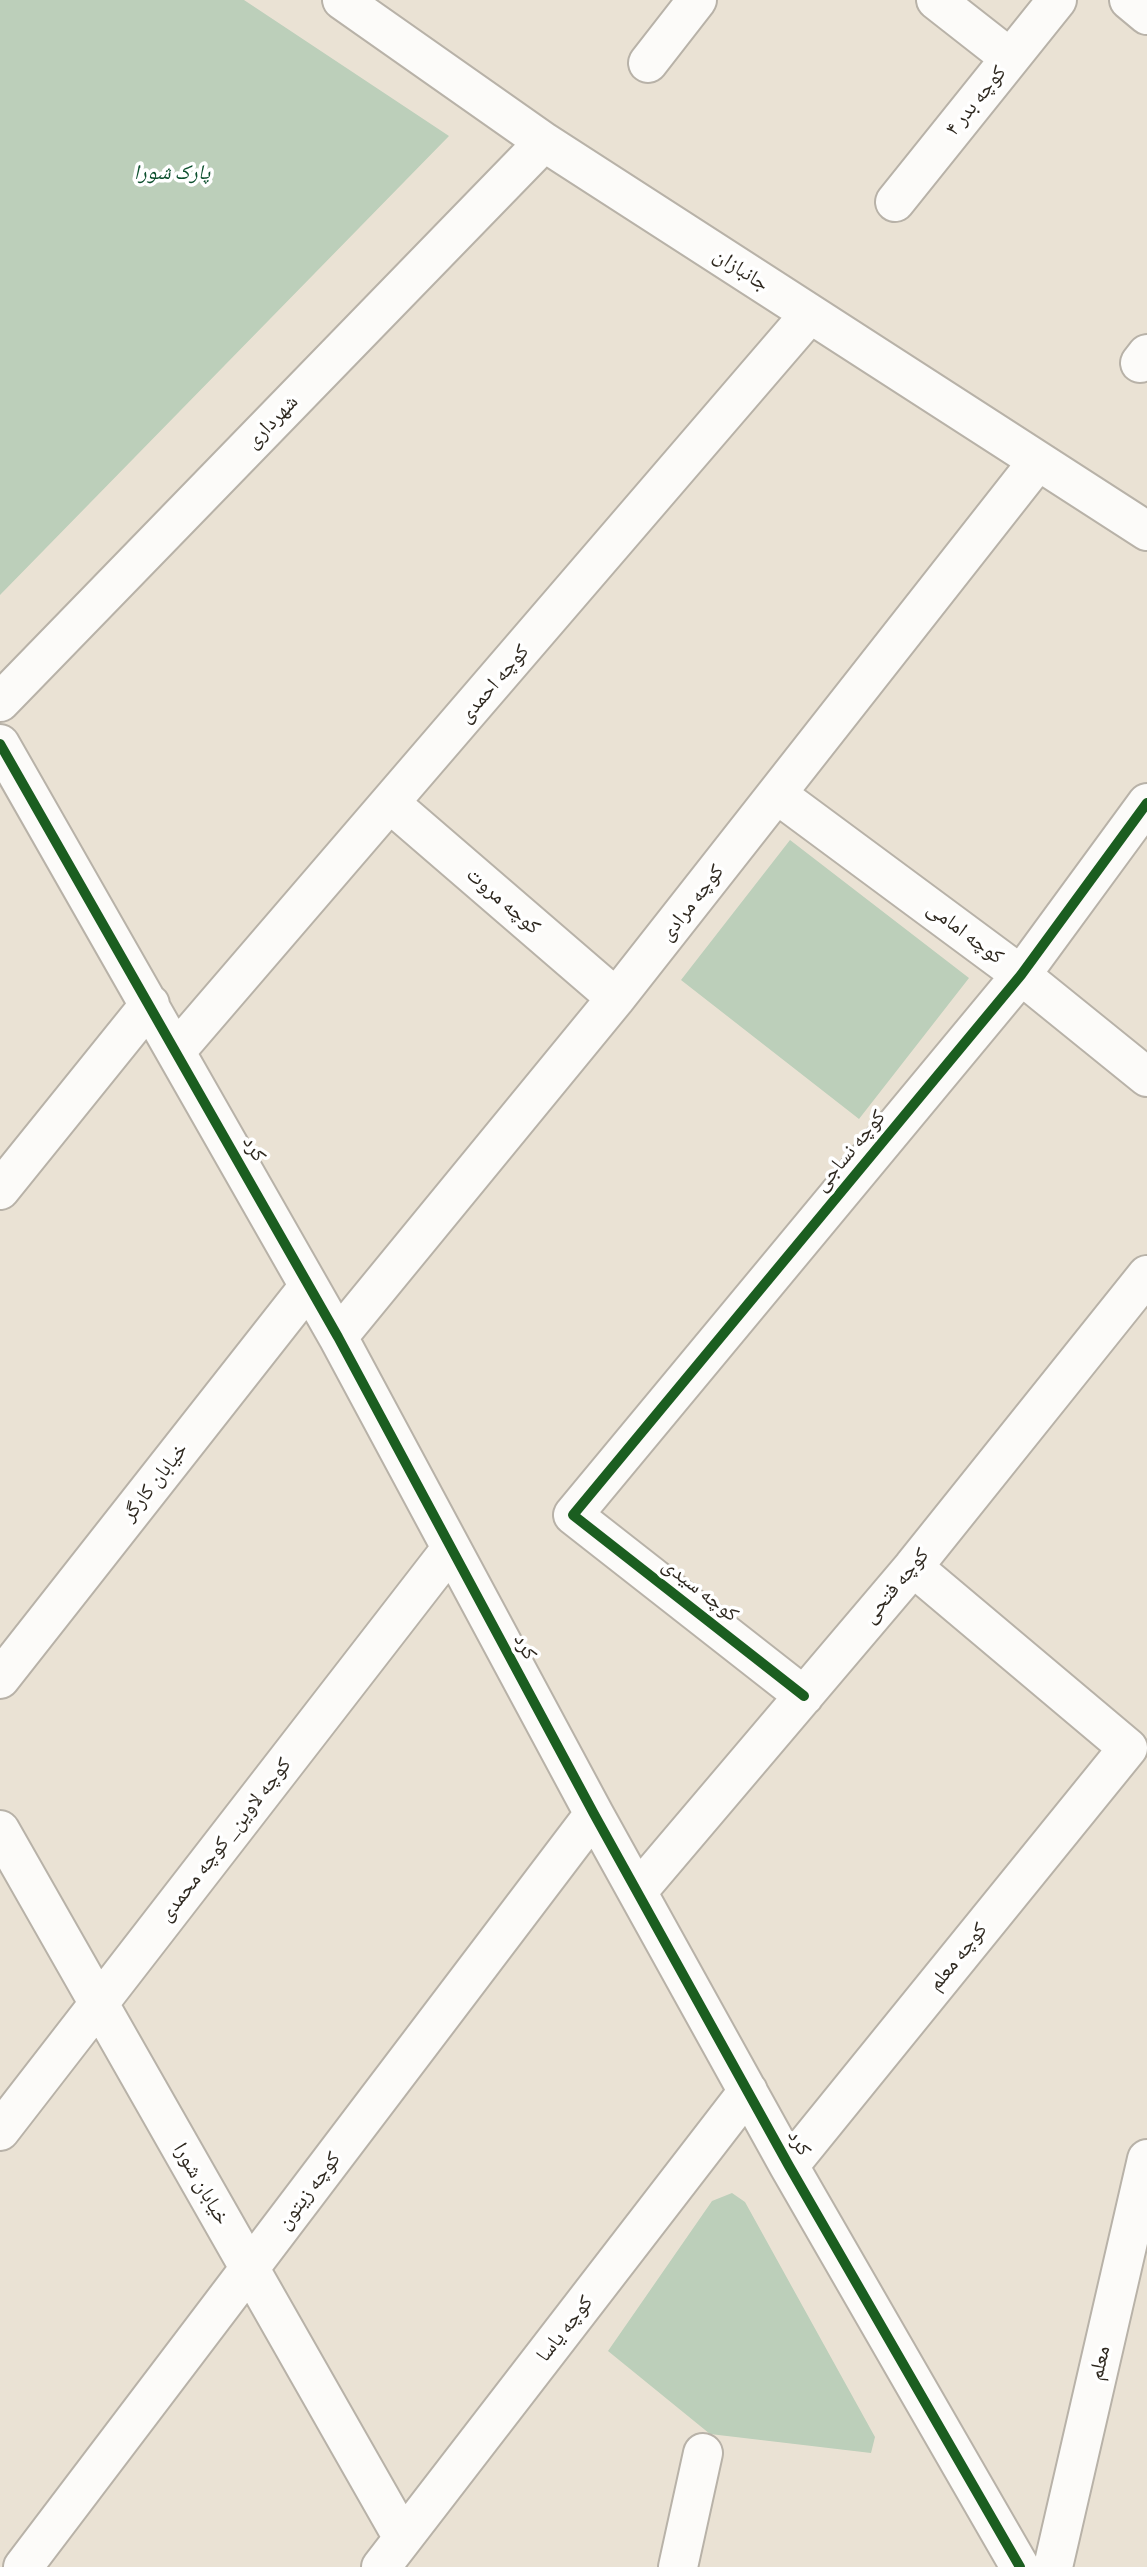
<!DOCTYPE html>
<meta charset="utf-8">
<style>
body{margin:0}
canvas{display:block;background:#eae2d4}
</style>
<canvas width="1147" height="2567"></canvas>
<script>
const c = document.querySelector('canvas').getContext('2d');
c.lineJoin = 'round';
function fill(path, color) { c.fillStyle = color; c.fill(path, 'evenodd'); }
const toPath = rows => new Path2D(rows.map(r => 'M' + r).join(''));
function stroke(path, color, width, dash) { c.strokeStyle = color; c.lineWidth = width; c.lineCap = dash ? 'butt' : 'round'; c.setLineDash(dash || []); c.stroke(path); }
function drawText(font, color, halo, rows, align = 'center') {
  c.font = font + ' Bitter,"Noto Naskh Arabic",serif'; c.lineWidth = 7; c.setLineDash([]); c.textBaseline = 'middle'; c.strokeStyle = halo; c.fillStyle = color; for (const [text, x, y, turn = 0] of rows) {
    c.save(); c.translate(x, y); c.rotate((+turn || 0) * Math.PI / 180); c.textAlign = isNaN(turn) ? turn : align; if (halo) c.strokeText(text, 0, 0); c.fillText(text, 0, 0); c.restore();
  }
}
fill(toPath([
 [0,0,244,0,449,136,0,595],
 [790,840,969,978,859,1119,681,980],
 [732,2193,745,2202,875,2437,871,2453,710,2434,608,2351,712,2201]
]), '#bccfba');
const minor = toPath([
 [342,0,544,142,1147,531],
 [936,0,1010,58],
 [1129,0,1147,15],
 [648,63,697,0],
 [895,202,1057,0],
 [1140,363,1147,354],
 [0,702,544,142],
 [0,744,338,1337,594,1814,789,2166,1020,2567],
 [778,795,1021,975,1147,1077],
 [391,804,616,998],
 [176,1051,809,315],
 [0,1190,150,1004],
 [338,1337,616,998,1038,461],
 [0,1679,309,1286],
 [804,1696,573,1515,1021,975,1147,803],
 [0,1830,403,2538],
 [638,1891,913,1567,1147,1275],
 [0,2131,450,1550],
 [789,2166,1128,1748,913,1567],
 [23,2567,594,1814],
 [381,2567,748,2091],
 [678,2567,703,2453]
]);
const tertiary = toPath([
 [1053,2567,1147,2159]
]);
stroke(minor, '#b8b2a8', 42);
stroke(tertiary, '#b8b2a8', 42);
stroke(minor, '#fcfbf9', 38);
stroke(tertiary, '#fcfbf9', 38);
stroke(toPath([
 [0,744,338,1337,594,1814,789,2166,1020,2567],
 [804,1696,573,1515,1021,975,1147,803]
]), '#1b5e20', 10);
drawText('21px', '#2e281f', '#fff', [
 ["کوچه بدر ۴",976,101,-51],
 ["جانبازان",741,270,33],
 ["شهرداری",272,422,-46],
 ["کوچه احمدی",494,684,-49],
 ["کوچه مروت",503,901,41],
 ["کوچه مرادی",692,903,-52],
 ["کوچه امامی",965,933,37],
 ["کرد",254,1149,60],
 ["کوچه نساجی",850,1151,-50],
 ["خیابان کارگر",155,1482,-52],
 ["کوچه فتحی",896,1586,-50],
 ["کوچه سیدی",700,1590,38],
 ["کرد",525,1647,62],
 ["کوچه لاوین_ کوچه محمدی",225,1840,-52],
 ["کوچه معلم",958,1957,-51],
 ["کرد",799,2143,61],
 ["خیابان شورا",201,2184,60],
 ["کوچه زیتون",309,2191,-53],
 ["کوچه یاسا",565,2329,-52],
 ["معلم",1100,2363,-77]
]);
drawText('italic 21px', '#0c4f2d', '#fff', [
 ["پارک شورا",172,173]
]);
</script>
